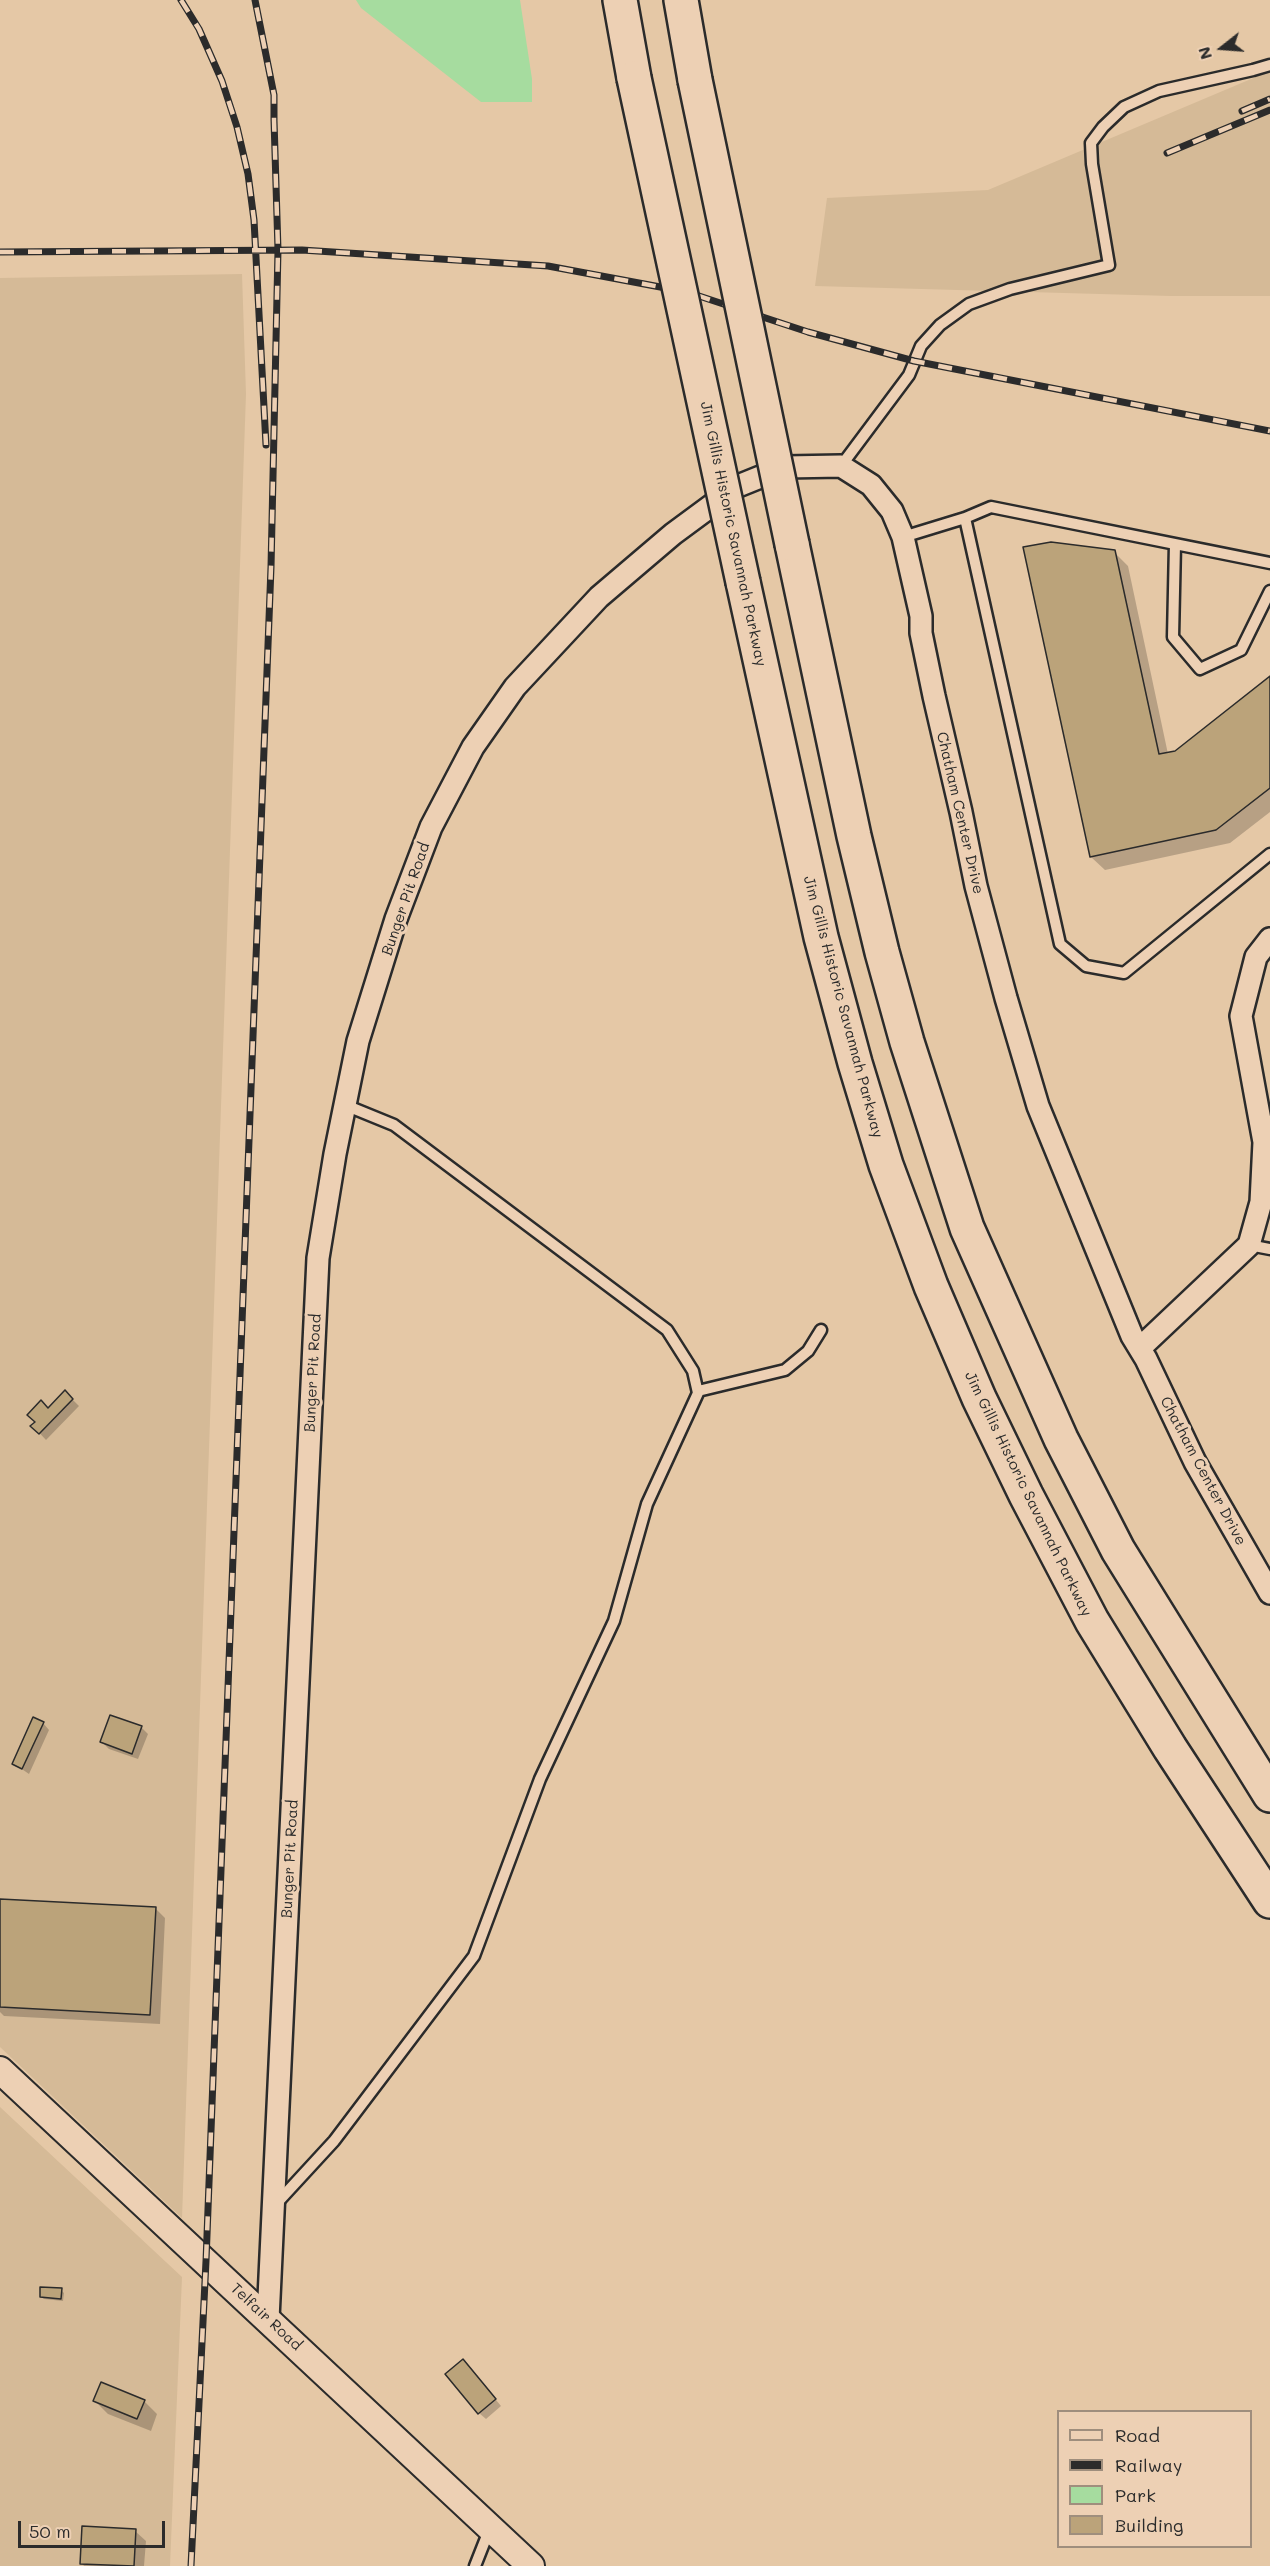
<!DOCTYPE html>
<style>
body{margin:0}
#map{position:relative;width:1270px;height:2566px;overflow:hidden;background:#e5c8a6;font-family:Mali,sans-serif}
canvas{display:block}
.legend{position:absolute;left:1057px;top:2410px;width:195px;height:138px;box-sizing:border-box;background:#edd0b4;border:2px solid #9f8e7d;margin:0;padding:8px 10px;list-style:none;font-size:18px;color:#2b2b2b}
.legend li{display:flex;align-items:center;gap:12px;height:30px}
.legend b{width:30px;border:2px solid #9f8e7d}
.north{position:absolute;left:1192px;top:18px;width:60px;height:60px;-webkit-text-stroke:4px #edd0b4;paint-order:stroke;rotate:253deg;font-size:16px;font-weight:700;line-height:24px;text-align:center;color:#2b2b2b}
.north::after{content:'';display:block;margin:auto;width:21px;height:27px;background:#2b2b2b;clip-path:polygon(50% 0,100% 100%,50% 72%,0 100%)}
.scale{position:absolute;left:18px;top:2521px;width:147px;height:27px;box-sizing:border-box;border:3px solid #2b2b2b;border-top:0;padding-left:8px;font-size:18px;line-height:21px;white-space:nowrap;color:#2b2b2b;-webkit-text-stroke:4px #edd0b4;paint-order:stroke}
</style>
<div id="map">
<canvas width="1270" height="2566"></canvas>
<ul class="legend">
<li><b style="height:8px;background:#edd0b4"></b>Road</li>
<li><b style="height:8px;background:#2b2b2b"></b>Railway</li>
<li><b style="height:16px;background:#a6dc9f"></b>Park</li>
<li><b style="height:16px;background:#bba37a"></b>Building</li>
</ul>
<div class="north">N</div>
<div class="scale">50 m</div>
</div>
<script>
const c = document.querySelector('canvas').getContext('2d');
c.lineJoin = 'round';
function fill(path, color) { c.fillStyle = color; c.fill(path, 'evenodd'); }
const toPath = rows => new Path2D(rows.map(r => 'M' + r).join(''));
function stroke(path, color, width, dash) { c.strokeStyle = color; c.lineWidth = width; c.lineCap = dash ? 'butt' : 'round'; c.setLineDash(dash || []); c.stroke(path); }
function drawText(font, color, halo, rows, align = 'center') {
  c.font = font + ' Mali,sans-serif'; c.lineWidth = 6; c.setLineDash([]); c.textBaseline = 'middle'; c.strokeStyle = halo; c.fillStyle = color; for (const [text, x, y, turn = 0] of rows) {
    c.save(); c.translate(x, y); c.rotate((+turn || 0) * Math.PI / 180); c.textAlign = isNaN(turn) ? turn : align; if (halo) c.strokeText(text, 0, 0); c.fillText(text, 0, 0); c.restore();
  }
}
fill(toPath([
 [1270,71,1270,296,1171,296,815,286,827,198,988,190],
 [242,274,246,394,182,2218,0,2047,0,278],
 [0,2107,182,2277,170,2566,0,2566]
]), '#d5ba97');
fill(toPath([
 [356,0,520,0,532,79,532,102,481,102,361,8]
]), '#a6dc9f');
fill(toPath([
 [1025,549,1114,552,1128,566,1168,754,1176,752,1270,678,1270,812,1230,843,1105,870,1091,857],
 [65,1392,79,1406,46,1440,33,1426],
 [43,1723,49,1730,29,1774,13,1763],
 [141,1727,148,1734,138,1759,109,1749,102,1742],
 [0,1900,155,1908,165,1918,160,2024,4,2016,0,2012],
 [61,2290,64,2293,63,2301,44,2299,41,2297],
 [469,2367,501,2406,486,2419,479,2413],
 [95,2401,144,2401,157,2414,151,2431,108,2414],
 [135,2531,146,2541,144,2566,84,2566,82,2563]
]), '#0003');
const building = toPath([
 [1051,542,1115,550,1159,754,1175,751,1270,676,1270,788,1216,830,1090,857,1023,547,1051,542],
 [65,1390,73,1399,39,1434,30,1426,35,1422,27,1415,41,1400,48,1408,65,1390],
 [110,1715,142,1726,132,1754,100,1742,110,1715],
 [33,1717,44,1722,22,1769,12,1764,33,1717],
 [0,1899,156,1907,150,2015,0,2007,0,1899],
 [40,2287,62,2288,61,2299,40,2297,40,2287],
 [463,2359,496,2399,478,2414,445,2374,463,2359],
 [101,2382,145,2400,137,2419,93,2401,101,2382],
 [82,2526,136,2529,134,2566,80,2564,82,2526]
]);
fill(building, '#bba37a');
stroke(building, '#2b2b2b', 1.5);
const service = toPath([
 [841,466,909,375,921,346,940,325,969,304,1010,289,1109,265,1092,164,1091,143,1103,127,1124,107,1159,91,1253,70,1270,65],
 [965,518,991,507,1270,563],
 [903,537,965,518,1060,944,1086,966,1124,973,1270,854],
 [1175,544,1173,637,1200,669,1241,650,1270,591],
 [1249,1245,1270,1249],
 [698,1391,785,1370,808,1351,821,1330],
 [276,2204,334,2141,474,1956,540,1779,614,1621,647,1504,698,1393,693,1371,667,1330,394,1125,345,1105],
 [475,2566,490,2528]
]);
const minor = toPath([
 [1140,1348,1249,1245,1261,1202,1264,1142,1241,1016,1256,957,1270,939],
 [268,2319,318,1258,335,1154,358,1041,396,919,431,827,473,747,515,687,599,597,673,534,738,486,785,467,841,466,871,485,892,511,903,537,921,616,921,633,934,696,961,812,976,886,1006,998,1038,1106,1132,1336,1146,1359,1195,1462,1270,1593]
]);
const tertiary = toPath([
 [0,2070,531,2566]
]);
const motorway = toPath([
 [620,0,634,78],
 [681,0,695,80],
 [792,544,854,836,882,952,907,1042,967,1228,1061,1439,1118,1550,1270,1795],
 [743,582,821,937,855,1063,886,1165,931,1286,979,1398,1026,1495,1092,1621,1170,1748,1270,1901]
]);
stroke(service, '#2b2b2b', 15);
stroke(minor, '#2b2b2b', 26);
stroke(tertiary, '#2b2b2b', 30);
stroke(motorway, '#2b2b2b', 38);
stroke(service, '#edd0b4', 10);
stroke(minor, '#edd0b4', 21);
stroke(tertiary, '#edd0b4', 26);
stroke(motorway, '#edd0b4', 33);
const rail = toPath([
 [181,0,199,29,222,81,237,127,248,174,254,220,266,445],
 [1242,111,1270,99],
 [1167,153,1270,110],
 [0,252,302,250,548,266,687,292,808,332,914,361,1270,431],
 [191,2566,206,2261,271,567,278,250,274,120,274,95,255,0]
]);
stroke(rail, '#2b2b2b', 7);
stroke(rail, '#edd0b4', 4.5, [14]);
const motorwayBridge = toPath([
 [634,78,743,582],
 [695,80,792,544]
]);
stroke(motorwayBridge, '#2b2b2b', 38, []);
stroke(motorwayBridge, '#edd0b4', 33);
drawText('15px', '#2b2b2b', '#edd0b4', [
 ["Jim Gillis Historic Savannah Parkway",733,534,78],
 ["Chatham Center Drive",960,813,77],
 ["Bunger Pit Road",406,899,-71],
 ["Jim Gillis Historic Savannah Parkway",843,1007,75],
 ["Bunger Pit Road",313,1373,-87],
 ["Chatham Center Drive",1203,1471,62],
 ["Jim Gillis Historic Savannah Parkway",1028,1494,64],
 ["Bunger Pit Road",290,1859,-87],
 ["Telfair Road",266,2317,43]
]);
</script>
